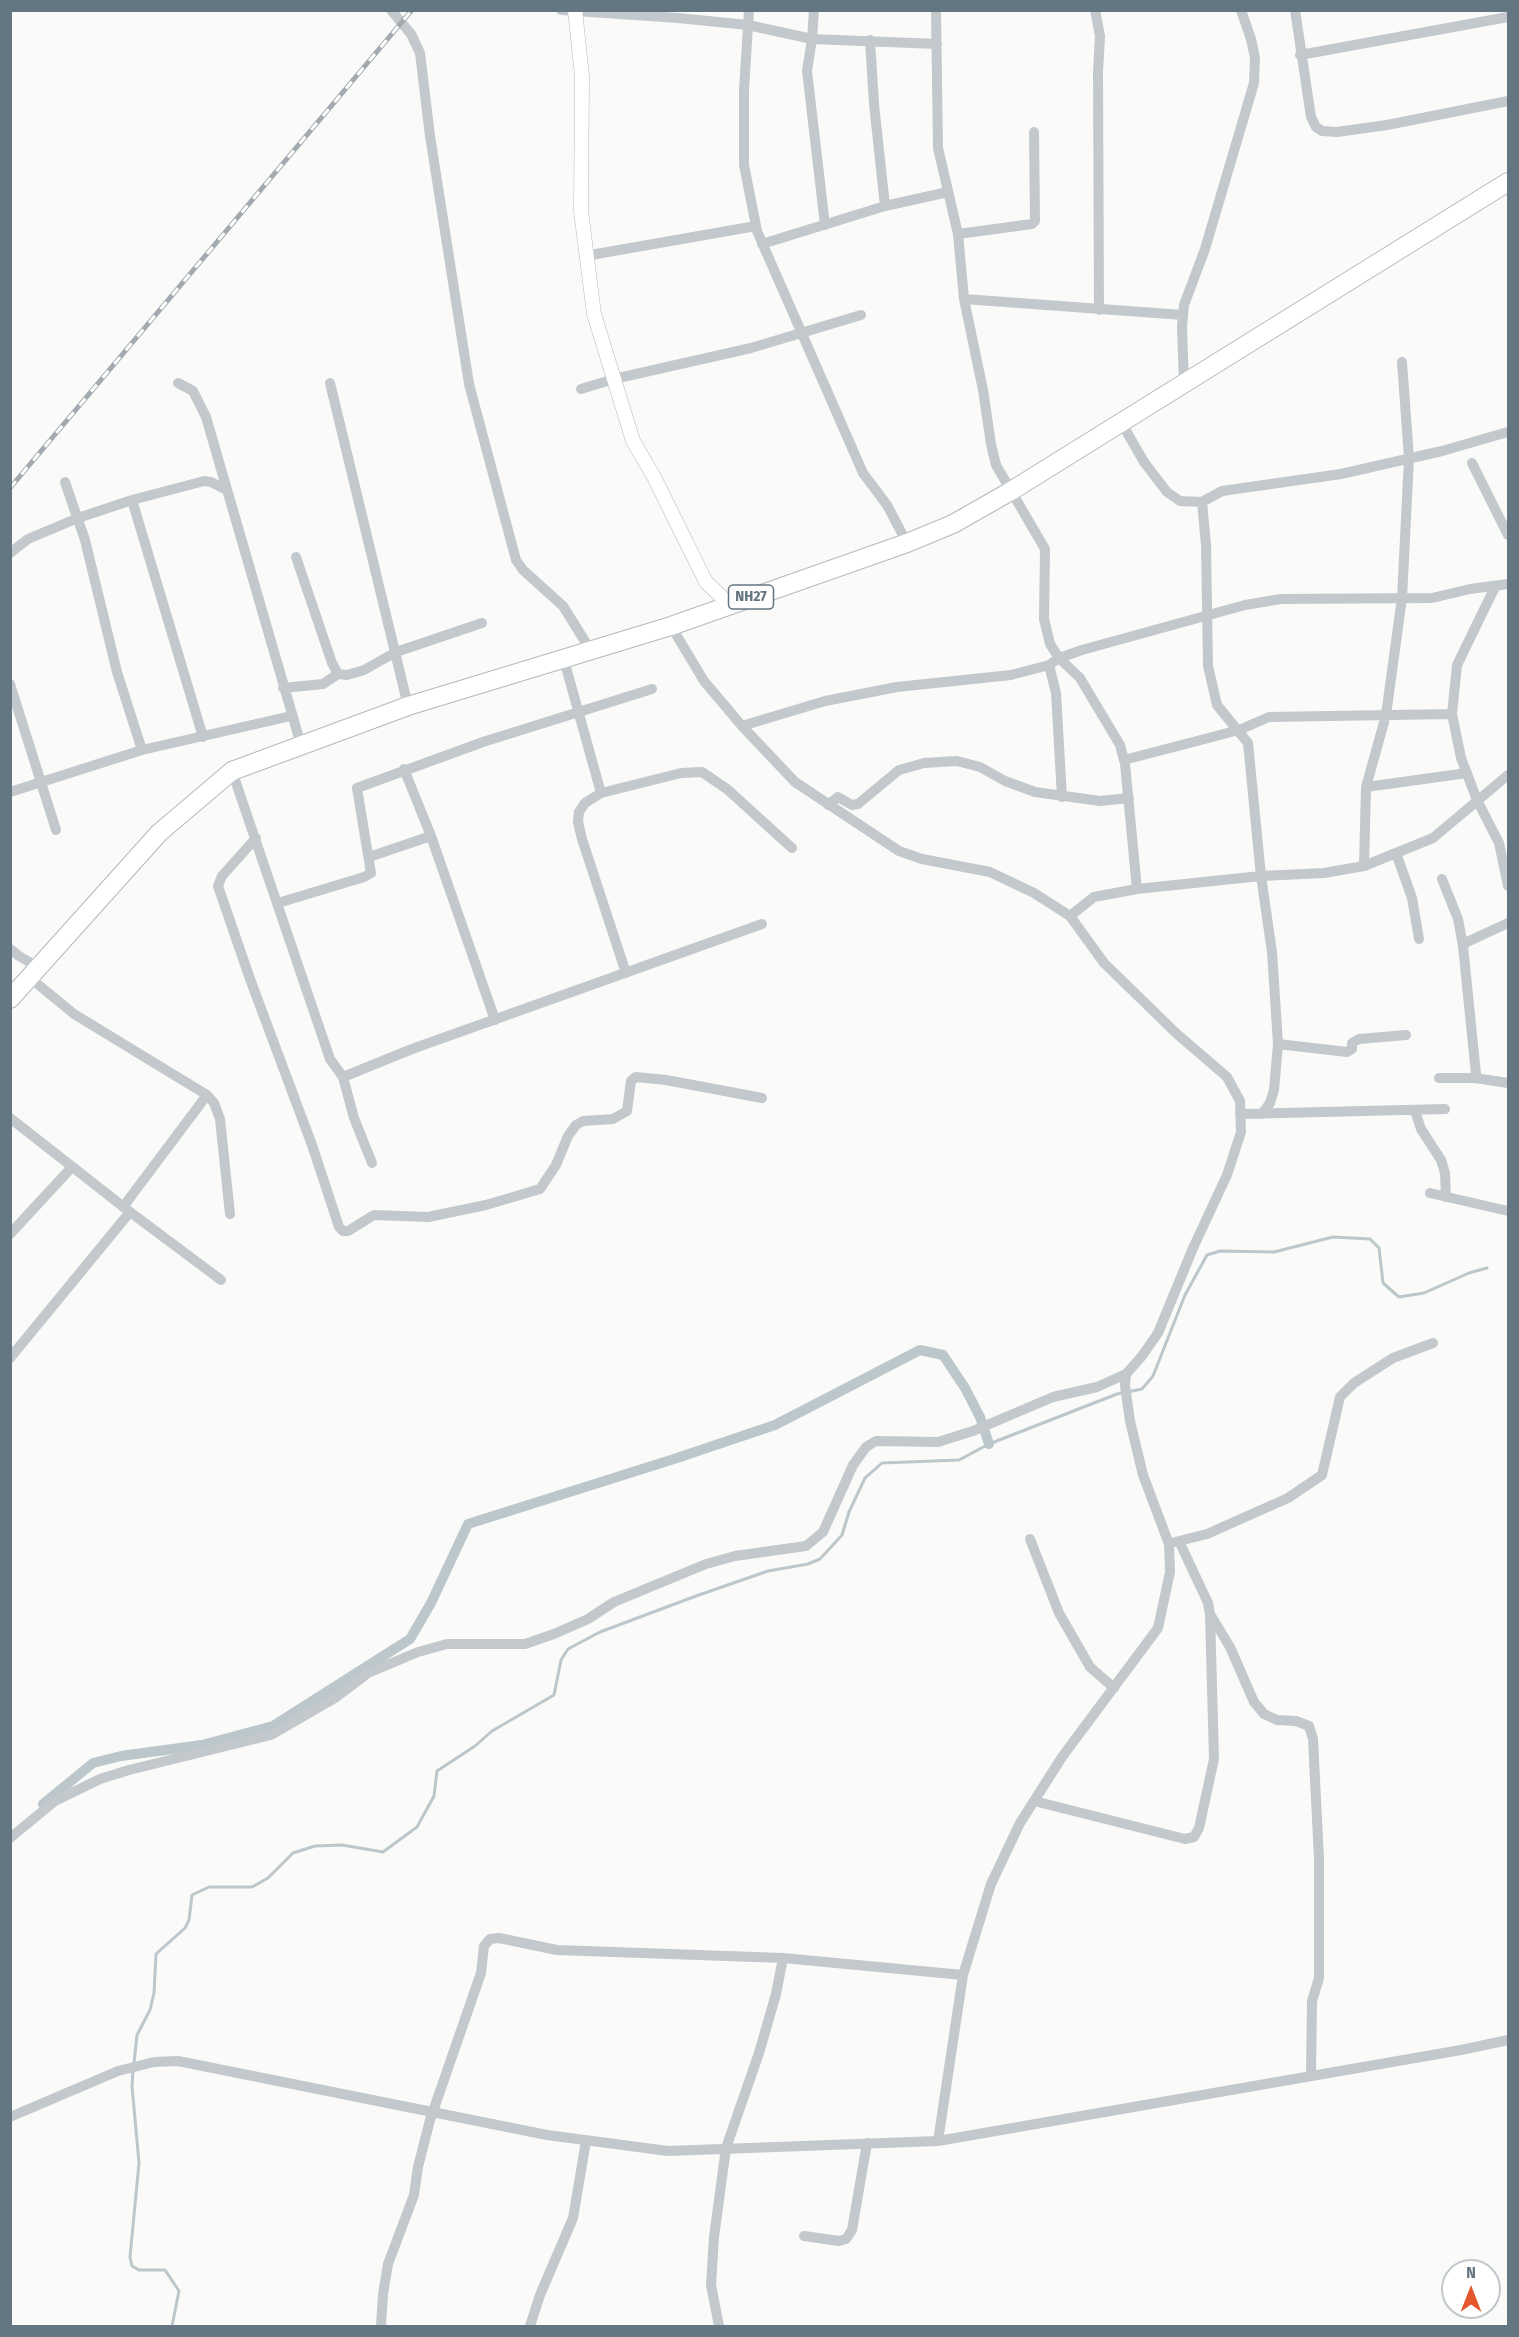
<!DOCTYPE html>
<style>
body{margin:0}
#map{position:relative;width:1519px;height:2337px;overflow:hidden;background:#fafaf8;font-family:"Fira Sans Condensed",sans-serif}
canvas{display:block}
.frame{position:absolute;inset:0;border:12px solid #657683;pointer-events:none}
.north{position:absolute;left:1441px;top:2259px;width:60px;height:60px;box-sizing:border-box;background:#fff;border:2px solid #c1c8cd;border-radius:50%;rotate:0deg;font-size:16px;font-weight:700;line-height:24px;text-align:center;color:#657683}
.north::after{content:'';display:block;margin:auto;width:21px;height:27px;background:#e4572e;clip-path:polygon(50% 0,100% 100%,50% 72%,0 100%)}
</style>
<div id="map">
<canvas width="1519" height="2337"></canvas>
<div class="frame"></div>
<div class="north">N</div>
</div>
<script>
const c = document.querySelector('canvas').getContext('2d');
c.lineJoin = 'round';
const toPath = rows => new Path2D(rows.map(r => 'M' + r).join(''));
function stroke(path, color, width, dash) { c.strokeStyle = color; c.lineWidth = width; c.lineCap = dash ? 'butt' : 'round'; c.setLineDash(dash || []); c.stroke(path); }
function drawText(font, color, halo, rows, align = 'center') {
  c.font = font + ' "Fira Sans Condensed",sans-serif'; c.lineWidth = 6; c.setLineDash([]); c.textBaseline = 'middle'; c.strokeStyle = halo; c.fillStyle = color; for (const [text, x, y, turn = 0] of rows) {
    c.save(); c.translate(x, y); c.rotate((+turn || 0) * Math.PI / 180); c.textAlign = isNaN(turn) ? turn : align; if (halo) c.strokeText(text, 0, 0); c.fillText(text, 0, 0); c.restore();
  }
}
stroke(toPath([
 [134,2063,137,2035,150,2010,154,1993,156,1954,185,1928,189,1920,192,1895,209,1887,252,1887,268,1878,293,1853,315,1846,342,1845,383,1852,417,1827,434,1796,437,1771,475,1746,492,1731,554,1695,561,1660,568,1649,600,1632,696,1596,768,1571,808,1564,820,1559,842,1535,849,1512,865,1478,882,1463,959,1460,989,1444,1117,1394,1142,1389,1153,1376,1185,1295,1207,1255,1220,1251,1274,1252,1333,1237,1370,1239,1379,1248,1383,1283,1399,1297,1424,1293,1469,1273,1487,1268],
 [133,2070,132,2086,139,2163,130,2257,132,2266,139,2270,165,2270,179,2291,172,2326]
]), '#bbc7cb', 3);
stroke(toPath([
 [43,1804,93,1763,121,1756,202,1745,273,1726,410,1639,431,1603,468,1524,674,1459,775,1425,920,1350,943,1355,965,1388,980,1417,989,1444]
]), '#bbc7cb', 10);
const secondary = toPath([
 [575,10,582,76,581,211,594,314,633,441,654,477,706,582,729,604]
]);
const highway = toPath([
 [10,999,159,833,232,771,408,706,671,626,907,543,953,524,1011,491,1508,182]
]);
stroke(secondary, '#b3babf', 15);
stroke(highway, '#b4b9bd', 20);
stroke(toPath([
 [391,10,411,34,420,53,430,136,469,384,516,560,523,570,563,606,591,651],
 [561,10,678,18,748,25,812,39,937,44],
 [749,10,744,90,744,165,757,231,863,473,887,505,907,543],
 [814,10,812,39,807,71,825,225],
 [936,10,938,148,958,234,964,299,983,390,991,444,996,465,1045,549,1044,619,1050,644,1059,658,1080,678,1120,745,1125,764,1137,889],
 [1095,10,1100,36,1098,73,1099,310],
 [1295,10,1311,117,1316,127,1322,131,1337,132,1387,125,1508,101],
 [870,40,874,104,885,206],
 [1300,55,1508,17],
 [958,234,1032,224,1035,221,1034,132],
 [762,244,885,206,948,192],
 [585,256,756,226],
 [964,299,1183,315],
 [178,383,193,391,206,417,301,745],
 [330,383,408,706],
 [1184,383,1182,327,1184,305,1205,249,1254,83,1255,58,1251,39,1241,10],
 [581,389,614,379,751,348,861,315],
 [1121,422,1144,462,1167,492,1180,501,1202,502,1222,491,1341,474,1442,451,1508,432],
 [1472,463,1508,535],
 [65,482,85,540,117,672,142,750],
 [132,500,203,737],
 [1202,502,1206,545,1208,666,1217,705,1248,743,1261,876,1272,952,1278,1044,1274,1090,1270,1103,1262,1114],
 [10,553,28,539,78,518,132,500,204,481,211,482,227,490],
 [296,557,332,663,338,674,347,675,364,670,396,652,482,623],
 [1495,587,1457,665,1452,714,1461,758,1477,800,1499,843,1508,886],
 [564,660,601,793],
 [1049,665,1056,693,1062,797],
 [10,684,56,830],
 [283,688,323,684,338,674],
 [742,726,825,701,897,687,1011,675,1049,665,1059,658,1082,650,1245,605,1281,599,1432,598,1470,589,1508,584],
 [1124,760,1239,730,1269,717,1452,714],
 [404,769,431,836,495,1020],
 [232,771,330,1059,343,1077,354,1118,372,1163],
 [1366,787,1467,773],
 [10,792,142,750,291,716],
 [828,805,838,797,852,805,858,804,899,770,924,763,957,761,980,767,1005,781,1035,792,1100,801,1129,798],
 [256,838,222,876,218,886,250,979,312,1145,339,1227,343,1231,348,1231,374,1215,428,1217,486,1205,540,1189,556,1165,568,1136,576,1125,583,1121,613,1119,627,1111,631,1081,636,1077,666,1080,762,1098],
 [1396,853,1412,898,1419,939],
 [369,857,431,836],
 [1364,866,1366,787,1386,715,1402,598,1409,458,1402,362],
 [1442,879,1458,919,1463,946,1476,1074,1475,1078],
 [278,903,364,877,371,873,357,788,483,742,652,689],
 [1070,916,1094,897,1137,889,1261,876,1324,873,1364,866,1433,838,1508,775],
 [1463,946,1467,942,1508,923],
 [10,949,19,956,38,967],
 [626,973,582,839,578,822,579,812,585,803,601,793,681,773,702,772,727,789,792,848],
 [29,977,74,1014,207,1095,214,1103,220,1119,230,1214],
 [1278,1044,1347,1052,1352,1049,1352,1043,1359,1039,1406,1035],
 [343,1077,412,1049,762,924],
 [1439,1078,1475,1078,1508,1083],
 [1415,1111,1421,1129,1441,1160,1445,1173,1446,1197],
 [1240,1114,1445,1109],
 [10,1118,130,1212,221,1280],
 [1430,1193,1508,1211],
 [123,1207,207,1095],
 [10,1234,72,1167],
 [10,1358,130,1212],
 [1030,1539,1059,1613,1090,1667,1114,1688],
 [1175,1542,1207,1534,1288,1498,1322,1475,1340,1397,1354,1383,1393,1358,1433,1343],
 [1210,1614,1230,1647,1254,1702,1264,1714,1277,1720,1296,1721,1309,1726,1313,1739,1319,1859,1319,1978,1312,2001,1311,2075],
 [1034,1801,1185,1839,1194,1837,1199,1828,1214,1759,1210,1614,1208,1603,1179,1541],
 [10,1838,55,1801,100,1779,129,1770,271,1735,335,1698,368,1673,418,1652,447,1644,525,1644,554,1634,588,1619,614,1602,706,1564,735,1556,806,1546,823,1532,853,1465,866,1447,876,1441,938,1442,973,1431,1053,1397,1097,1387,1126,1374,1142,1356,1158,1333,1193,1248,1227,1175,1241,1132,1240,1101,1227,1077,1177,1034,1104,963,1070,916,1034,893,990,872,922,859,899,851,795,782,742,726,704,681,671,626],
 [10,2117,118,2071,154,2062,178,2061,547,2135,668,2151,938,2141,1461,2050,1508,2040],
 [938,2141,963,1975,991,1884,1020,1823,1062,1757,1158,1628,1170,1572,1169,1544,1143,1475,1130,1421,1125,1386,1126,1374],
 [804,2236,839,2241,846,2239,852,2230,867,2143],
 [381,2326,383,2294,388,2264,414,2195,418,2167,430,2120,481,1973,484,1946,490,1939,499,1938,557,1950,783,1958,963,1975],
 [530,2326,540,2295,573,2218,586,2141],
 [719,2326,711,2285,714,2237,726,2148,759,2053,776,1994,783,1958]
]), '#c3c8cc', 10);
stroke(secondary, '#fff', 14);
stroke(highway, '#fff', 18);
const rail = toPath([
 [10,488,412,10]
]);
stroke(rail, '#a2aab0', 5);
stroke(rail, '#fff', 3, [9]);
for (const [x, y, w] of [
 [751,597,45]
]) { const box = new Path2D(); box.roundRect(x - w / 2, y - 12, w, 24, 4.5); c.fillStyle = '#fff'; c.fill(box); stroke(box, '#657683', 1.5); }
drawText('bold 15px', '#657683', null, [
 ["NH27",751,597]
]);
</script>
